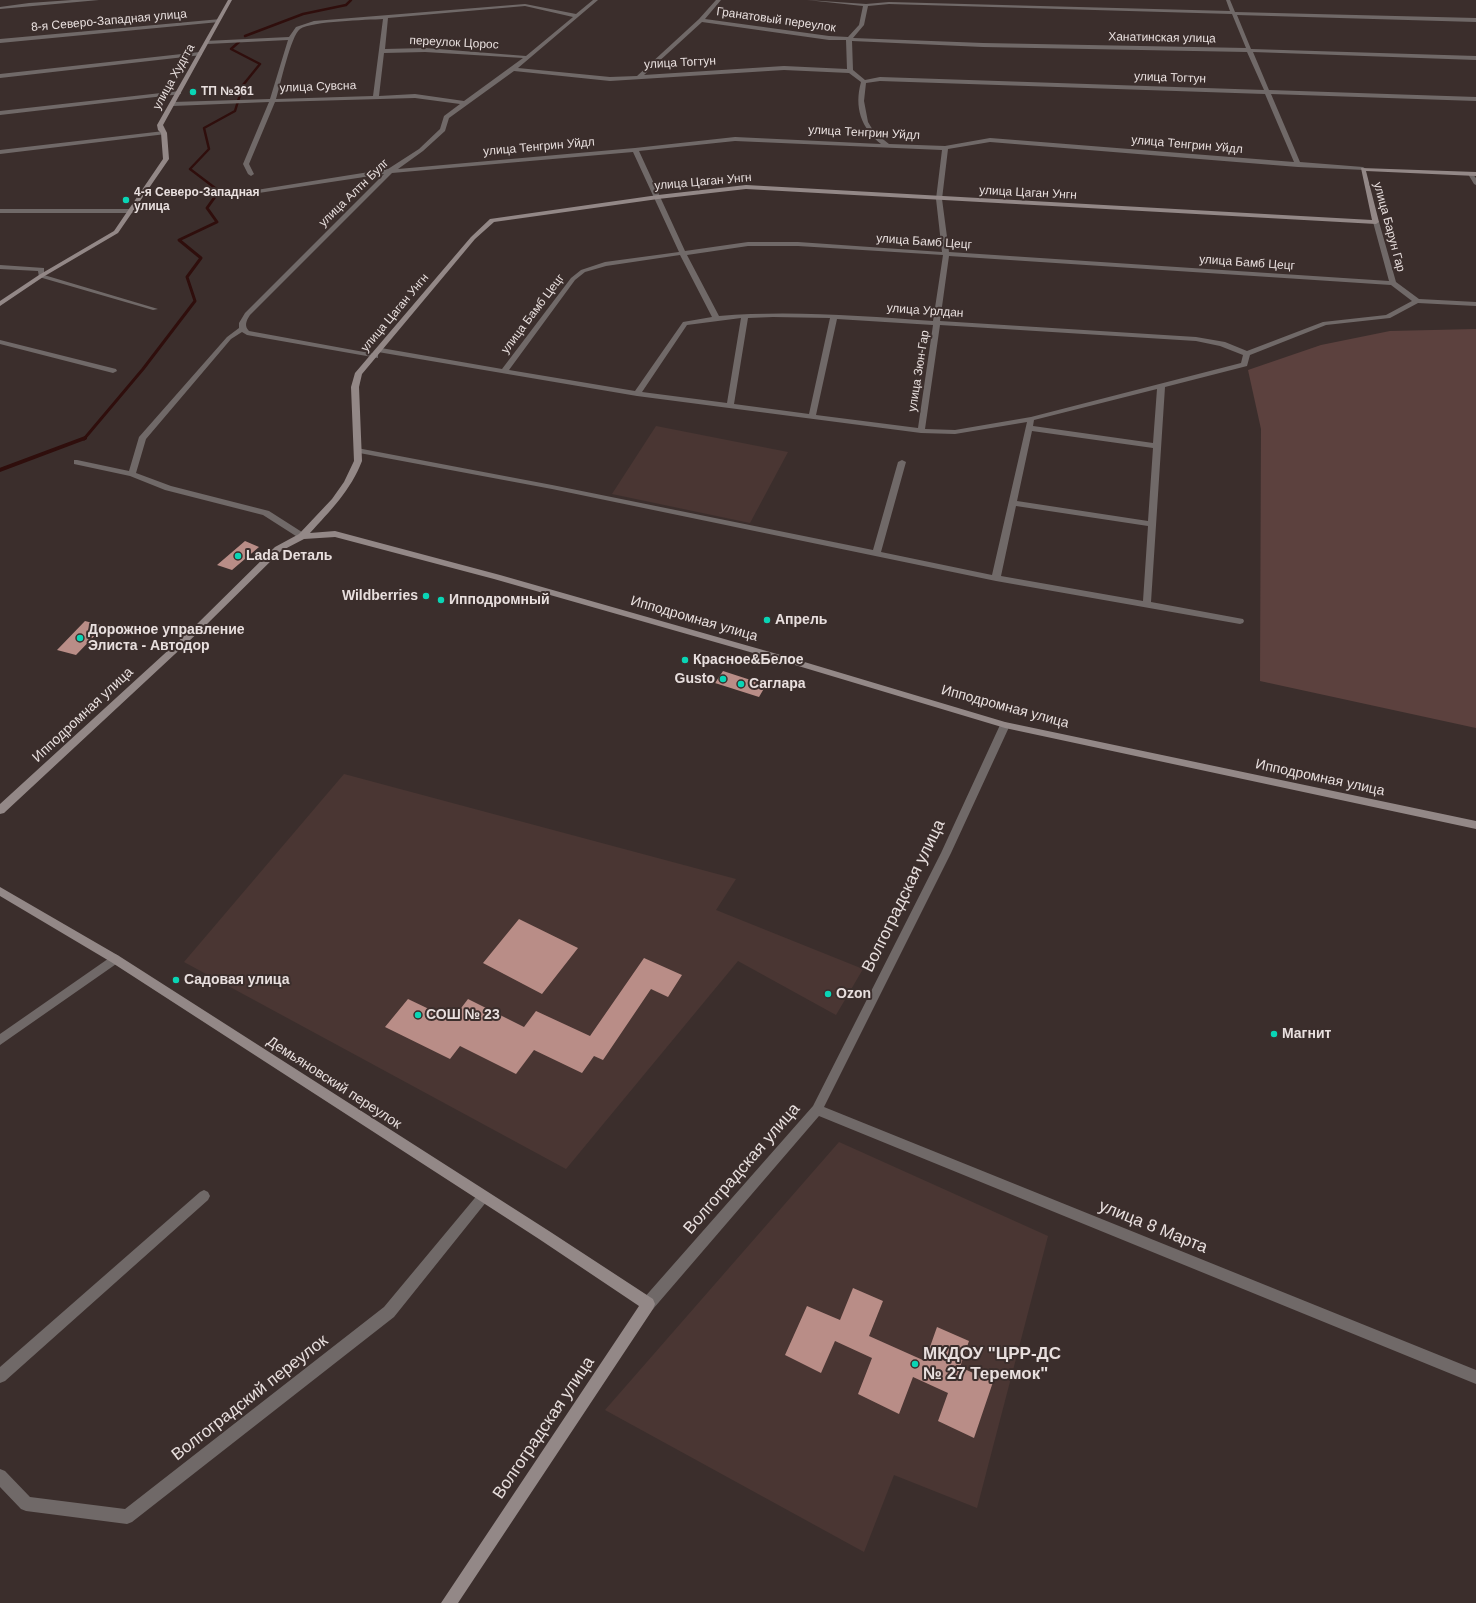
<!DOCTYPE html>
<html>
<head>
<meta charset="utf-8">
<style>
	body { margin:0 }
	canvas { display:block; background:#3b2e2c }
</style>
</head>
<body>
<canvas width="1476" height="1603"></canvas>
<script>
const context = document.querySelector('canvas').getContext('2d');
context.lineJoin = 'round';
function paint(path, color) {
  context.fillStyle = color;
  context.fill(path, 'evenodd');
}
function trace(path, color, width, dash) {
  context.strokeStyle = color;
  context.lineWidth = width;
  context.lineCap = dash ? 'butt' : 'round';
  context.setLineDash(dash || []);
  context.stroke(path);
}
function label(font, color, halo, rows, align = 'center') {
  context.font = font + ' Arial,sans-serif';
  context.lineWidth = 4;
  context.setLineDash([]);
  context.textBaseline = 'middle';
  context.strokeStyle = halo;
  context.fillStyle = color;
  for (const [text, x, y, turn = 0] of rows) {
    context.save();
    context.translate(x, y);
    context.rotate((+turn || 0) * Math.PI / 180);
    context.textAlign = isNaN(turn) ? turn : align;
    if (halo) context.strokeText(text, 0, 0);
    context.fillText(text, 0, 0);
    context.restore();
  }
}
paint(new Path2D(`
	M656,426L788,452L750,523L612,494Z
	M344,774L736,879L716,910L863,969L836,1015L738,961L566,1169L184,962Z
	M839,1142L1048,1236L977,1508L894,1475L864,1552L605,1410Z`), '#4a3633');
paint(new Path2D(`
	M1476,329V728L1260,681L1261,429L1248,370L1321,345L1390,331Z`), '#5c413e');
trace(new Path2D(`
	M245,36L303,14L346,5L351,0
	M216,195L219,191L190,169L209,149L204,128L235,111L243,85L260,64L231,49L239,42`), '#2f0e0c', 2.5);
trace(new Path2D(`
	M84,439L143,369L195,301L187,277L201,258L179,240L217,222L207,208L217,194`), '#2f0e0c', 3);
trace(new Path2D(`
	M0,470L85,438`), '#2f0e0c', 4);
paint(new Path2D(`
	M245,541L259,547L232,570L217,565Z
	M85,621L104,626L76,655L57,650Z
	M723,671L766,685L759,697L715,683Z
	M519,919L578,948L542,994L483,963Z
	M644,958L682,975L668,997L651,989L603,1060L594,1056L582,1073L534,1050L516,1074L460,1046L450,1059L385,1027L408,999L452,1020L468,999L524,1027L536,1011L590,1036Z
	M853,1288L883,1301L869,1336L925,1361L937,1327L969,1341L960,1367L993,1382L974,1438L938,1421L948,1393L913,1377L899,1414L858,1394L872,1358L835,1341L821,1373L785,1355L807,1306L840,1320Z`), '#b98d87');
paint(new Path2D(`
	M72,0H99L0,9V7L29,3Z
	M593,0H598L518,68L610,77L637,76L699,19L716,0H721L705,19L829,36L848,37L859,25L863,6L807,0L866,4L889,2L1230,11L1226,0H1230L1235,12L1476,18V22L1237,15L1251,49L1476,56V60L1253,52L1269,90L1476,97V101L1271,94L1300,162L1363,167L1366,169L1365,170L1298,167L990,142L948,149L942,199L949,252L1389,281L1373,222L1376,220L1379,222L1396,282L1419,299L1476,302V306L1418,303L1390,318L1326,325L1250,355L1247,366L1165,387L1151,602L1243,619L1244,621L1243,623L1240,624L996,581L552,489L354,452V448H357L552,485L873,550L898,462L902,460L906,462L881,552L992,575L1027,422L955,434L921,433L637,396L378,352L377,350L381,348L502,369L571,278L581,270L605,262L679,252L633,152L392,173L250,315C246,321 244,326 249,331L375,354H378V358L247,335L242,332L231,339L146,439L136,473L171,486L269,511L305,534V538H299L263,515L165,490L130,476L74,464V460H77L129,471L139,437L227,337L239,328V323L245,313L384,174L252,194L249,192L250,191L388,169L419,149L440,129L444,116L460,104L415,98L275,102L249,164L254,174L251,176L248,174L243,164L269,102L173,106L170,104L173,102L270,99L288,40L207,44L205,41L289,37L296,27L314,21L525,4L576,14ZM889,4L1232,14L1246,48L983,43L853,38L864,25L868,6ZM525,6L573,17L526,56L425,48L385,49L388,18ZM383,19L373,96L276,99C280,86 291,35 300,29C312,21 367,20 383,19ZM702,22L829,40H846L847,69L784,66L644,75ZM852,41L983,47L1247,52L1264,90L880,77L865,80L853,70ZM425,52L523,58L464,101L415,94L379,96L384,53ZM784,70L849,73L861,82C854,107 861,128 881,144L735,137L635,148L398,169L423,151L445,131L449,118L514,71L610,81ZM880,81L1265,94L1294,162L990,138L945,146L889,144L874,132L868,122L864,101L866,83ZM735,141L942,150L936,199L942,252L798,242H748L685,251L639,151ZM748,246H798L943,255L933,321C862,316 790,310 719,316L687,255ZM680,255L712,317L683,322L635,391L509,370L575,280L585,272L606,266ZM949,256L1391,285L1412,301L1386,315L1323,322L1247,351L1225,342L1196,337L940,321ZM773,317L830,318L809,414L734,404L748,318ZM741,318L727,403L642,392L687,325ZM837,319L933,325L918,428L816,415ZM940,325L1196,341L1220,346L1243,355L1241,363L1031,417L955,430L925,429ZM1157,389L1153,443L1033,426L1034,420ZM1032,431L1153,448L1148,521L1017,501ZM1016,506L1148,526L1143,601L1001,576Z
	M221,19L219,22L0,43V39Z
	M200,52L202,53V55L0,78V74Z
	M179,91L181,92V94L0,115V111Z
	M164,131L167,133L166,134L0,154V150Z
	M1471,172L1476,178V185L1474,184L1468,174Z
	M0,209H132L135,211L132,213H0Z
	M0,265L44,268V275L158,309L153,310L39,277L38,271L0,269Z
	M0,340L116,369L117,371L113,373L0,344Z
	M1005,722L1010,725L951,853L824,1107L1476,1370V1384L819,1116L653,1309L648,1311L643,1309L641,1304L643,1299L813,1106L941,853L1000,725Z
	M115,954L119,956L120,959L119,962L0,1045V1034Z
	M204,1190L208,1192L210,1196L208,1200L5,1381L0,1383V1367L200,1192Z
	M483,1191L487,1193L489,1197L487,1201L394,1317L132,1522L127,1524L26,1511L21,1509L0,1487V1469L5,1471L30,1497L125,1509L384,1307L479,1193Z`), '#706968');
paint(new Path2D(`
	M228,0H232L163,125L167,133L169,159L118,233L43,277L0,306V301L39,275L114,231L163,159L161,133L158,130L157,125Z
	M1361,168L1476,172V176L1366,171L1379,222L1376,224L746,189L658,199L494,222L475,239L362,374L359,387L362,461C351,490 330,511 310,533L335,531L500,575L791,658L1005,722L1476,821V829L1005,728L785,662L494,579L335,537L304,539L281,551L203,628L4,813L0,814V804L197,624L275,547L299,534L332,499L344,482L354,461L351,387L355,373L471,237L490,219L658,195L746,185L1372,220Z
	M0,887L119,956L549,1231L653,1299L655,1304L653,1309L458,1603H441L639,1306L539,1239L111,962L0,896Z`), '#938887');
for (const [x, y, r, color] of [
	[193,92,4,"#09d5b5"],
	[126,200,4,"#09d5b5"],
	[238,556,4,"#09d5b5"],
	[426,596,4,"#09d5b5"],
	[441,600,4,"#09d5b5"],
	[767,620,4,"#09d5b5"],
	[80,638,4,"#09d5b5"],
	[685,660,4,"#09d5b5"],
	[723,679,4,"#09d5b5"],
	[741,684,4,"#09d5b5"],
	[176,980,4,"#09d5b5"],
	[828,994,4,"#09d5b5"],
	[418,1015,4,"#09d5b5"],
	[1274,1034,4,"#09d5b5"],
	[915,1364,4,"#09d5b5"]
]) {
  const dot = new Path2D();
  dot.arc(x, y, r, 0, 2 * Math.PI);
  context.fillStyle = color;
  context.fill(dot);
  trace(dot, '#3b2e2c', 1.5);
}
label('12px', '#e8dfde', '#3b2e2c', [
	["Гранатовый переулок",776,20,8],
	["8-я Северо-Западная улица",109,21,-5],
	["Ханатинская улица",1162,38,1],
	["переулок Цорос",454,43,3],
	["улица Тогтун",680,63,-3],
	["улица Худгта",174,77,-61],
	["улица Тогтун",1170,78,2],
	["улица Сувсна",318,87,-2],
	["улица Тенгрин Уйдл",864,133,3],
	["улица Тенгрин Уйдл",1187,145,5],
	["улица Тенгрин Уйдл",539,147,-5],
	["улица Цаган Унгн",703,182,-5],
	["улица Алтн Булг",354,193,-44],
	["улица Цаган Унгн",1028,193,3],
	["улица Барун Гар",1389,227,75],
	["улица Бамб Цецг",924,242,4],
	["улица Бамб Цецг",1247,263,4],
	["улица Урлдан",925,311,4],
	["улица Цаган Унгн",395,313,-50],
	["улица Бамб Цецг",533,314,-53],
	["улица Зюн-Гар",919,371,-81]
]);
label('bold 12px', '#e8dfde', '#3b2e2c', [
	["ТП №361",201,92],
	["4-я Северо-Западная",134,193],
	["улица",134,207]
], 'left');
label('bold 14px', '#e8dfde', '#3b2e2c', [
	["Lada Dеталь",246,556],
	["Wildberries",418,596,"right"],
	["Ипподромный",449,600],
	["Апрель",775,620],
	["Дорожное управление",88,630],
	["Элиста - Автодор",88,646],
	["Красное&Белое",693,660],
	["Gusto",715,679,"right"],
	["Саглара",749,684],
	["Садовая улица",184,980],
	["Ozon",836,994],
	["СОШ № 23",426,1015],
	["Магнит",1282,1034]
], 'left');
label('14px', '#e8dfde', '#3b2e2c', [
	["Ипподромная улица",694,619,16],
	["Ипподромная улица",1005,707,15],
	["Ипподромная улица",83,715,-43],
	["Ипподромная улица",1320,778,12],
	["Демьяновский переулок",334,1083,33]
]);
label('17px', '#e8dfde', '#3b2e2c', [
	["Волгоградская улица",904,896,-64],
	["Волгоградская улица",742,1169,-49],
	["улица 8 Марта",1153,1227,22],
	["Волгоградский переулок",250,1398,-38],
	["Волгоградская улица",544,1428,-56]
]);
label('bold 17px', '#e8dfde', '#3b2e2c', [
	["МКДОУ \"ЦРР-ДС",923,1354],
	["№ 27 Теремок\"",923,1374]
], 'left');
</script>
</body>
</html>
